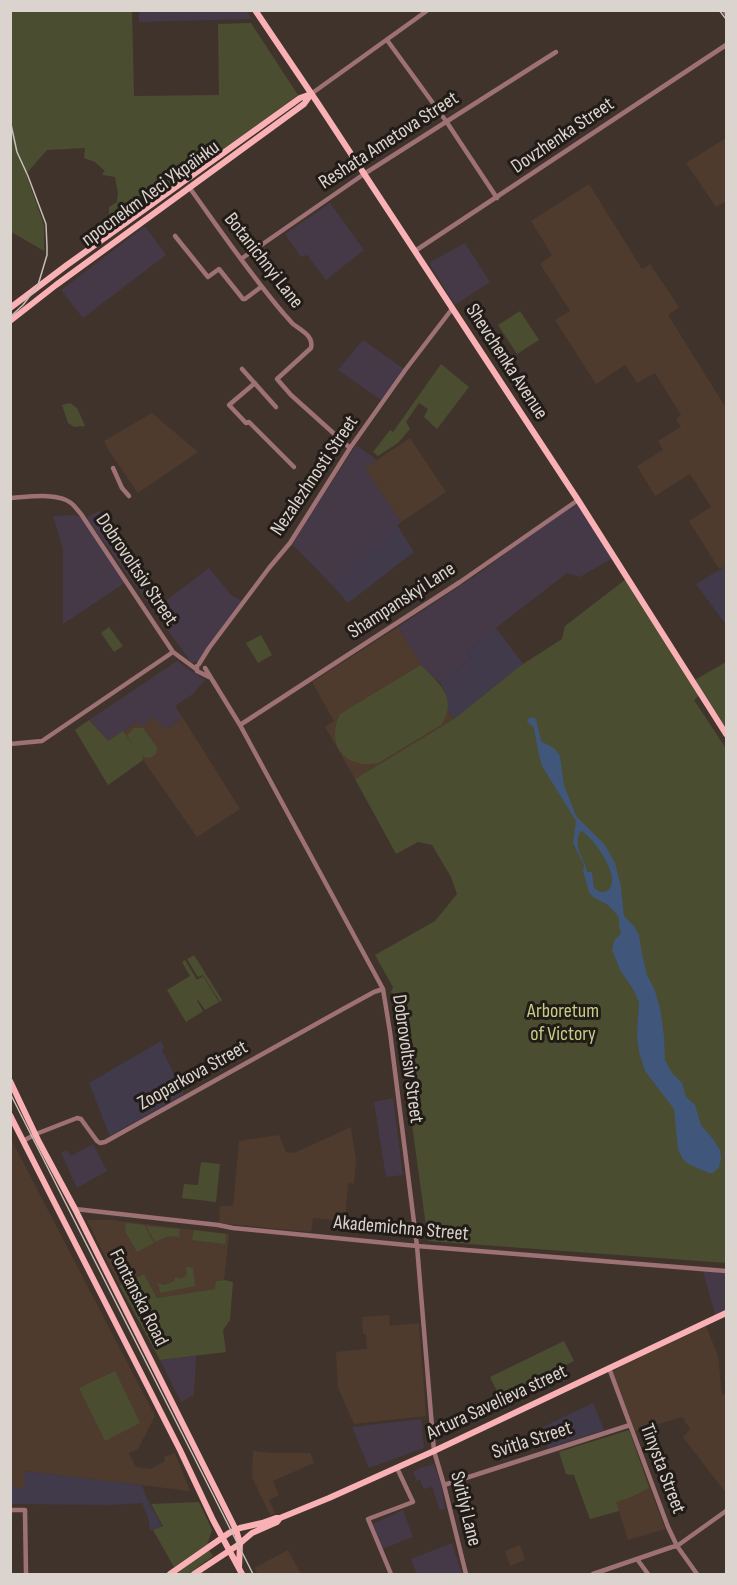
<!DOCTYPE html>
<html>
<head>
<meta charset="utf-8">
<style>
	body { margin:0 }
	#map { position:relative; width:737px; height:1585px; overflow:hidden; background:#40332b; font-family:"Sofia Sans Condensed",sans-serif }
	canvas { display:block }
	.frame { position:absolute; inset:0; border:12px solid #dbd3cd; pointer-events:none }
</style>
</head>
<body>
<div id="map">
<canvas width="737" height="1585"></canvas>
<div class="frame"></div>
</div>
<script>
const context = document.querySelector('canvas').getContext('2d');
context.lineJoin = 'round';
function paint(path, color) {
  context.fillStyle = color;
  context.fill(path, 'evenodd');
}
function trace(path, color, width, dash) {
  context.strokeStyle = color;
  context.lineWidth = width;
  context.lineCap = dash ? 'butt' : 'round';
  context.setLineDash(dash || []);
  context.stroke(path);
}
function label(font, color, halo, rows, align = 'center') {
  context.font = font + ' "Sofia Sans Condensed",sans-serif';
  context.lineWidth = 6;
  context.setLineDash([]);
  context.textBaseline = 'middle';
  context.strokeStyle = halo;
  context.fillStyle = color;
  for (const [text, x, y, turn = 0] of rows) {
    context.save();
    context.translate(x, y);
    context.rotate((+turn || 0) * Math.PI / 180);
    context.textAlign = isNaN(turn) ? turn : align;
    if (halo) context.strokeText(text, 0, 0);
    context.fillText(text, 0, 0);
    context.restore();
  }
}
paint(new Path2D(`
	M139,11H247L251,19L139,22Z
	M330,203L364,250L326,280L307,255L301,257L285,234Z
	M145,226L166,255L83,318L61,290Z
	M465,243L490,282L455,305L429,263Z
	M363,340L404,369L381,400L338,370Z
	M356,445L377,460L365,468L401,522L333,586L292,544Z
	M577,501L613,558L580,577L567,573L466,651L471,659L440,683L421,665L398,627L478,574Z
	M99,511L163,603L209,568L232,596L243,601L199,660L196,662H191L88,520L87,517Z
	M75,515L80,517L126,582L63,624V549L53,516Z
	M177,661L205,680L193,694L175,706L183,718L166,730L144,725H140L137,722L108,741L89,720Z
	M393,1098L403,1175L386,1177L374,1102Z
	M93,1144L107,1171L77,1188L61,1153L67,1150L71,1156Z
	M703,1271L726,1273V1310L715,1315Z
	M196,1356L194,1395L181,1402L160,1360Z
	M421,1419L424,1448L369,1468L352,1427Z
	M434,1464L441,1485L445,1509L440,1510L432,1487L424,1489L420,1480L417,1481L413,1472L420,1468Z
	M403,1510L413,1537L382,1549L373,1524Z
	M452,1543L462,1574H417L411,1559Z`), '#453948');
paint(new Path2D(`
	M397,525L414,552L348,603L333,586Z
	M726,566V625L696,584Z
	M496,628L523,664L454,719L448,711L447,698L443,688L440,683L471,659L466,651Z
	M161,1041L164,1048L162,1050L184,1094L110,1136L89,1083Z
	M593,1403L604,1430L548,1448L543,1427Z
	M25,1471L142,1485L147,1499L162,1526L150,1531L148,1517L142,1503L112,1505L11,1504V1484H13Z`), '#413a4b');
paint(new Path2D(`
	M726,138V204L725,202L716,207L686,163Z
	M589,184L642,269L650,264L679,307L668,315L726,408V566L719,569L689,521L711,507L690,474L655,496L637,466L663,450L658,441L681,427L676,419L681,415L655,373L637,383L625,365L596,384L555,320L570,311L540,264L552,255L531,221Z
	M152,413L198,452L138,493L109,451L104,441Z
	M410,438L446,492L401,522L365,468Z
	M398,627L421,665L443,688L447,698L448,711L454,719L355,779L325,727L334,721L312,682Z
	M154,716L166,730L183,718L240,809L197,837L143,760L108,785L75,730L89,720L109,741L137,722L140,725H144Z
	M351,1127L356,1161L354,1184L348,1183L345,1221L313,1218L311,1232L219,1223L220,1206H233L239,1141L279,1135L286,1152L294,1153Z
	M11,1139L155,1416L138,1449L129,1453L136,1467L151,1469L165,1461L164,1457L175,1453L190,1491L25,1471L24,1488H14L13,1484H11Z
	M87,1220H110L229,1234L224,1280L216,1281V1289L157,1298L144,1274L119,1285Z
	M389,1315L390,1326L419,1323L426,1416L354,1424L338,1388L336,1352L367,1349L366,1334H363L362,1317Z
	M706,1326L718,1356L722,1395L726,1394V1493L683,1437L690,1429L682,1417L635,1431L612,1371Z
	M629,1430L665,1529L628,1540L619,1511L590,1519L574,1475L566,1474L559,1452Z
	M253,1451L273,1453H310L314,1463L273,1481L279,1495L269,1500L275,1513L270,1515L252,1477Z
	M520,1545L525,1560L510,1566L505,1551Z
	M288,1550L301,1574H258L254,1568Z`), '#4e3b2e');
paint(new Path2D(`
	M11,10L132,11L134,96L219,95L218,24L251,23L298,95L113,230L109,220V207L117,202L118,194L115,177L103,175L102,174L105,171L95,162L84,158L85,148L47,150L26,174L44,225V251L13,233H11Z
	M520,311L539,340L517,354L498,325Z
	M441,364L469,387L437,429L424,417L428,409L419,403L406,422L410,429L398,443L378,456L373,452L390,430L393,432Z
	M70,403L77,408L85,426L74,427L68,423L62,405Z
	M626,579L700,695L694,700L725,747H726V1263L428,1241L394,994L391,992L393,987L375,955L435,921L457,894L451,877L432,845L418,842L396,854L355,779L454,719L520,666L562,639L565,626Z
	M109,627L123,646L114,652L101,633Z
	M261,635L272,655L258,663L246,643Z
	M726,662V728L693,681Z
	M421,665C439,683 459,699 441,725L378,763C345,770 325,744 340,714Z
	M89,720L108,741L123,731L135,748L127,735L134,728H143L156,746L157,749L156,754L150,758L142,757L143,760L108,785L75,730Z
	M194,955L222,1000L220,1002L203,975L198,977L187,959Z
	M185,960L197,980L203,976L219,1002L205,1010L198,1000L197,1001L203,1011L186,1022L167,990L190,976L182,962Z
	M201,1162L220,1164L216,1202L182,1198L184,1184L198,1185Z
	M126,1223L144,1225L154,1243L137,1252L125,1231Z
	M146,1226L180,1229L179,1237L169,1236L155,1242Z
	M194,1230L226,1234L225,1244L192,1240Z
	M186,1267H190L193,1268L195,1286L160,1293L159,1286L156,1283L165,1285L174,1281L175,1277C180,1279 183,1280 187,1274Z
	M144,1274L157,1298L215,1289L216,1281L224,1280L233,1282L230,1320L223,1330L226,1352L160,1360L119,1285Z
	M564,1341L574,1361L500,1397L490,1377Z
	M115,1371L140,1423L105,1441L79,1388Z
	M629,1430L649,1488L629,1498L616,1502L619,1511L590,1519L574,1475L566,1474L559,1452Z
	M199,1502L212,1530L207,1545L174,1567L153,1530L163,1526L151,1504Z
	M208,1549L213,1556L188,1574H174Z`), '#4a4d30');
paint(new Path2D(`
	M533,717L536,719L541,741L555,749L560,756L564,785L576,816L605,845L615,863L621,887L624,916L634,926L639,935L642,954L647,975L654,988L660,1008L664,1036L665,1060L672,1073L682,1083L686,1097L695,1105L701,1125L713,1139L720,1150L721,1159L719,1167L713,1173H709L697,1168L687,1163L683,1159L678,1149L674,1109L645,1071L639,1052L637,1036L639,1002L633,989L620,970L612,950L614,941L621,933L619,926V917L608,905L593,897L589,892L583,871L584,865L573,843L576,821L542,766L538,751L534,728L527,721L528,719ZM581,831C593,836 622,878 609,889C607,892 603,892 600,892L594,888L592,872H587C585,858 571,846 581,831Z`), '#40567a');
trace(new Path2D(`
	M724,10L726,13
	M387,40L446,121L497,198
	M311,94L428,10
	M189,187C220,230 249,273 284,314C287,317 290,321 293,324C301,330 314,336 311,348L277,379L291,395L350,448
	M175,236L208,277L219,269L243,299H245L261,287
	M415,251L726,45
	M241,259L364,174L556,52
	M242,369L276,407
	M255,383L229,405L246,423L249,422L294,467
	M113,468L122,488L129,496
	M10,498C27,497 58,492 71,503C75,506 78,511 81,514L173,652L196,669
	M199,664L209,648L269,568L290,543L350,448L406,369L452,309
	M197,666V671L209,677
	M205,668L240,725L383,989L390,1032L417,1246L434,1451L444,1485L466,1574
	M240,725L460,582L578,500
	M10,744L42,741L173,652
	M23,1141L36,1134L77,1118L81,1119L97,1141L100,1143L105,1142L343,1009L374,992L383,989
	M75,1209L218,1225L233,1228L417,1246L726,1271
	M609,1368L668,1527L677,1546L697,1574
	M444,1485L630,1425
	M10,1510H25L26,1574
	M637,1559L648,1574
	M391,1574L368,1519L413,1502L397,1468
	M593,1574L672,1547L677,1546L726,1511`), '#9e7274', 4.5);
trace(new Path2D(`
	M255,10L319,105L578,500L726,734
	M10,308L67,265L300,98L311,94
	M10,321L56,285L304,104L311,94
	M10,1081L39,1142L75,1209L236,1530L240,1543L239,1568
	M10,1115L180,1450L213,1520L242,1574
	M170,1574L229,1533L240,1528L262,1523L276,1518H280
	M194,1574L238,1545L252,1533L277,1522L280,1518L329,1498L434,1451L726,1313`), '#fab1b6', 6);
trace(new Path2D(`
	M719,10L726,19
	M10,120L17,152L28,176L46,224L47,247V255L38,285L23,305L10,317
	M10,1093L253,1574`), '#c6bdb7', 1.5);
label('20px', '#dbd3cd', '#221c18', [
	["Dovzhenka Street",563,136,-34],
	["Reshata Ametova Street",389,141,-33],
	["проспект Лесі Українки",151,194,-36],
	["Botanichnyi Lane",263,261,52],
	["Shevchenka Avenue",506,362,57],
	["Nezalezhnosti Street",315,476,-56],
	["Dobrovoltsiv Street",136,570,56],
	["Shampanskyi Lane",402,601,-33],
	["Dobrovoltsiv Street",407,1059,82],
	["Zooparkova Street",193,1076,-29],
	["Akademichna Street",401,1229,5],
	["Fontanska Road",138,1298,63],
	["Artura Savelieva street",497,1403,-25],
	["Svitla Street",532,1441,-18],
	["Tinysta Street",662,1469,69],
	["Svitlyi Lane",465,1509,76]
]);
label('20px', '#c6ce85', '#221c18', [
	["Arboretum",563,1012],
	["of Victory",563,1035]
]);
</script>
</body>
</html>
